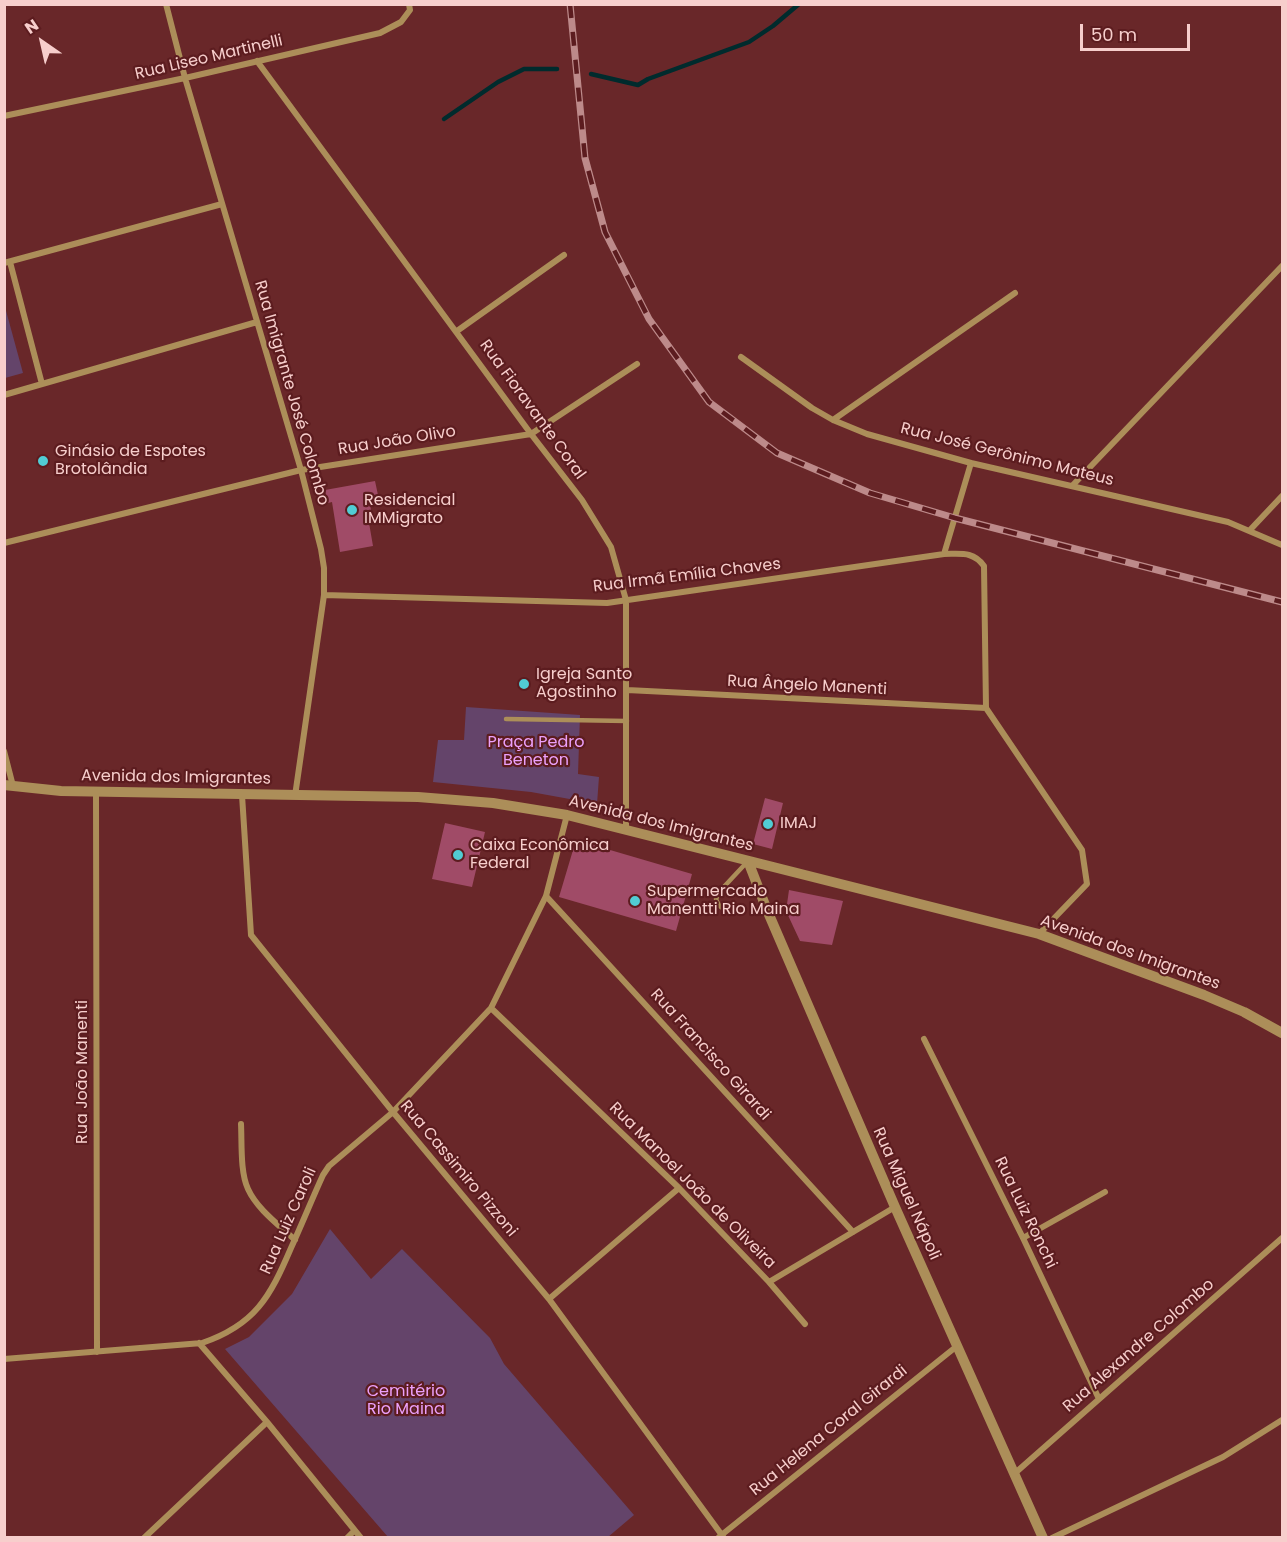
<!DOCTYPE html>
<html>
<head>
<meta charset="utf-8">
<style>
	body { margin:0 }
	#map { position:relative; width:1287px; height:1542px; overflow:hidden; background:#692729; font-family:Poppins,sans-serif }
	canvas { display:block }
	.frame { position:absolute; inset:0; border:6px solid #f7cecc; pointer-events:none }
	.north { position:absolute; left:12px; top:12px; width:60px; height:60px; -webkit-text-stroke:4px #5c1c1f; paint-order:stroke; rotate:326deg; font-size:16px; font-weight:700; line-height:24px; text-align:center; color:#f7cecc }
	.north::after { content:''; display:block; margin:auto; width:21px; height:27px; background:#f7cecc; clip-path:polygon(50% 0,100% 100%,50% 72%,0 100%) }
	.scale { position:absolute; left:1080px; top:24px; width:110px; height:27px; box-sizing:border-box; border:3px solid #f7cecc; border-top:0; padding-left:8px; font-size:18px; line-height:21px; white-space:nowrap; color:#f7cecc; -webkit-text-stroke:4px #5c1c1f; paint-order:stroke }
</style>
</head>
<body>
<div id="map">
<canvas width="1287" height="1542"></canvas>
<div class="frame"></div>
<div class="north">N</div>
<div class="scale">50 m</div>
</div>
<script>
const context = document.querySelector('canvas').getContext('2d');
context.lineJoin = 'round';
function paint(path, color) {
  context.fillStyle = color;
  context.fill(path, 'evenodd');
}
function trace(path, color, width, dash) {
  context.strokeStyle = color;
  context.lineWidth = width;
  context.lineCap = dash ? 'butt' : 'round';
  context.setLineDash(dash || []);
  context.stroke(path);
}
function label(font, color, halo, rows, align = 'center') {
  context.font = font + ' Poppins,sans-serif';
  context.lineWidth = 4.5;
  context.setLineDash([]);
  context.textBaseline = 'middle';
  context.strokeStyle = halo;
  context.fillStyle = color;
  for (const [text, x, y, turn = 0] of rows) {
    context.save();
    context.translate(x, y);
    context.rotate((+turn || 0) * Math.PI / 180);
    context.textAlign = isNaN(turn) ? turn : align;
    if (halo) context.strokeText(text, 0, 0);
    context.fillText(text, 0, 0);
    context.restore();
  }
}
paint(new Path2D(`
	M5,307L23,373L5,378H4Z
	M466,707L580,715L578,774L599,777L597,804L531,792L433,782L438,740H464Z
	M330,1229L371,1279L402,1249L490,1338L504,1364L634,1515L608,1537H388L225,1349L249,1337L292,1294Z`), '#64446a');
trace(new Path2D(`
	M591,74L638,85L648,79L749,42L773,26L799,4
	M444,119L498,82L524,69H557`), '#002b2d', 4.5);
paint(new Path2D(`
	M375,481L378,495L369,497L372,517H368L373,546L340,552L332,502L328,503L325,490Z
	M765,798L783,803L772,849L753,844Z
	M445,823L485,832L472,887L432,879Z
	M576,840L692,874L676,931L559,897Z
	M789,890L843,901L832,945L800,941L786,911Z`), '#a04b67');
trace(new Path2D(`
	M506,719L627,721
	M738,910C727,910 720,911 716,899L720,891L748,861`), '#ac8e59', 4.5);
trace(new Path2D(`
	M166,4L185,78L301,470L321,549L324,568V595L295,796
	M257,61L531,434L582,500L611,547L626,600V830
	M4,116L185,78L380,33L401,22L410,10L409,4
	M10,262L42,384
	M4,263L222,204
	M457,331L564,255
	M741,357L812,408L833,420L867,434L971,463L1228,522L1282,545
	M4,395L257,322
	M833,420L1015,293
	M971,463L944,554C961,554 973,551 984,566L986,708L1082,850L1087,884L1039,934
	M1072,486L1282,266
	M1250,530L1282,496
	M4,543L301,470L531,434L637,364
	M324,595L607,603L944,554
	M627,690L986,708
	M4,751L13,786
	M96,791L97,1352
	M242,795L251,935L393,1112L549,1299L724,1538
	M546,896L853,1232
	M491,1008L679,1188L769,1282L895,1207
	M924,1039L1023,1238L1099,1399
	M241,1124C242,1143 240,1172 248,1189C257,1209 279,1225 295,1240
	M1023,1238L1105,1192
	M769,1282L805,1324
	M549,1299L679,1188
	M199,1343L267,1422L361,1538
	M4,1359L202,1343C255,1325 270,1297 291,1248C302,1224 312,1199 323,1175L329,1166L393,1112L491,1008L546,896L567,815
	M1014,1474L1282,1238
	M719,1537L957,1346
	M144,1538L267,1422
	M347,1538L354,1531
	M1052,1538L1223,1457L1282,1420`), '#ac8e59', 6);
trace(new Path2D(`
	M4,785L61,791L418,797L493,803L567,815L1039,934L1204,995L1244,1012L1282,1033
	M748,861L767,910L895,1207L1043,1538`), '#ac8e59', 10);
const rail = new Path2D(`
	M570,4L585,158L605,232L649,319L709,402L777,453L870,493L955,518L1282,602`);
trace(rail, '#bd8a8a', 7);
trace(rail, '#5c1c1f', 4.5, [14]);
for (const [x, y, r, color] of [
	[43,461,6,"#51ccd4"],
	[352,510,6,"#51ccd4"],
	[524,684,6,"#51ccd4"],
	[768,824,6,"#51ccd4"],
	[458,855,6,"#51ccd4"],
	[635,901,6,"#51ccd4"]
]) {
  const dot = new Path2D();
  dot.arc(x, y, r, 0, 2 * Math.PI);
  context.fillStyle = color;
  context.fill(dot);
  trace(dot, '#5c1c1f', 2);
}
label('16px', '#f7cecc', '#5c1c1f', [
	["Rua Liseo Martinelli",209,58,-13],
	["Rua Imigrante José Colombo",291,393,74],
	["Rua Fioravante Coral",532,410,54],
	["Rua João Olivo",397,441,-9],
	["Rua José Gerônimo Mateus",1007,455,14],
	["Rua Irmã Emília Chaves",687,576,-7],
	["Rua Ângelo Manenti",807,686,3],
	["Avenida dos Imigrantes",176,778,1],
	["Avenida dos Imigrantes",661,824,14],
	["Avenida dos Imigrantes",1130,953,20],
	["Rua Francisco Girardi",710,1055,48],
	["Rua João Manenti",83,1072,-90],
	["Rua Cassimiro Pizzoni",458,1169,50],
	["Rua Manoel João de Oliveira",692,1186,45],
	["Rua Miguel Nápoli",906,1194,66],
	["Rua Luiz Ronchi",1025,1213,64],
	["Rua Luiz Caroli",289,1221,-66],
	["Rua Alexandre Colombo",1139,1346,-41],
	["Rua Helena Coral Girardi",829,1431,-39]
]);
label('16px', '#f7cecc', '#5c1c1f', [
	["Ginásio de Espotes",55,452],
	["Brotolândia",55,470],
	["Residencial",364,501],
	["IMMigrato",364,519],
	["Igreja Santo",536,675],
	["Agostinho",536,693],
	["IMAJ",780,824],
	["Caixa Econômica",470,846],
	["Federal",470,864],
	["Supermercado",647,892],
	["Manentti Rio Maina",647,910]
], 'left');
label('16px', '#eba0fa', '#5c1c1f', [
	["Praça Pedro",536,743],
	["Beneton",536,761],
	["Cemitério",406,1392],
	["Rio Maina",406,1410]
]);
</script>
</body>
</html>
